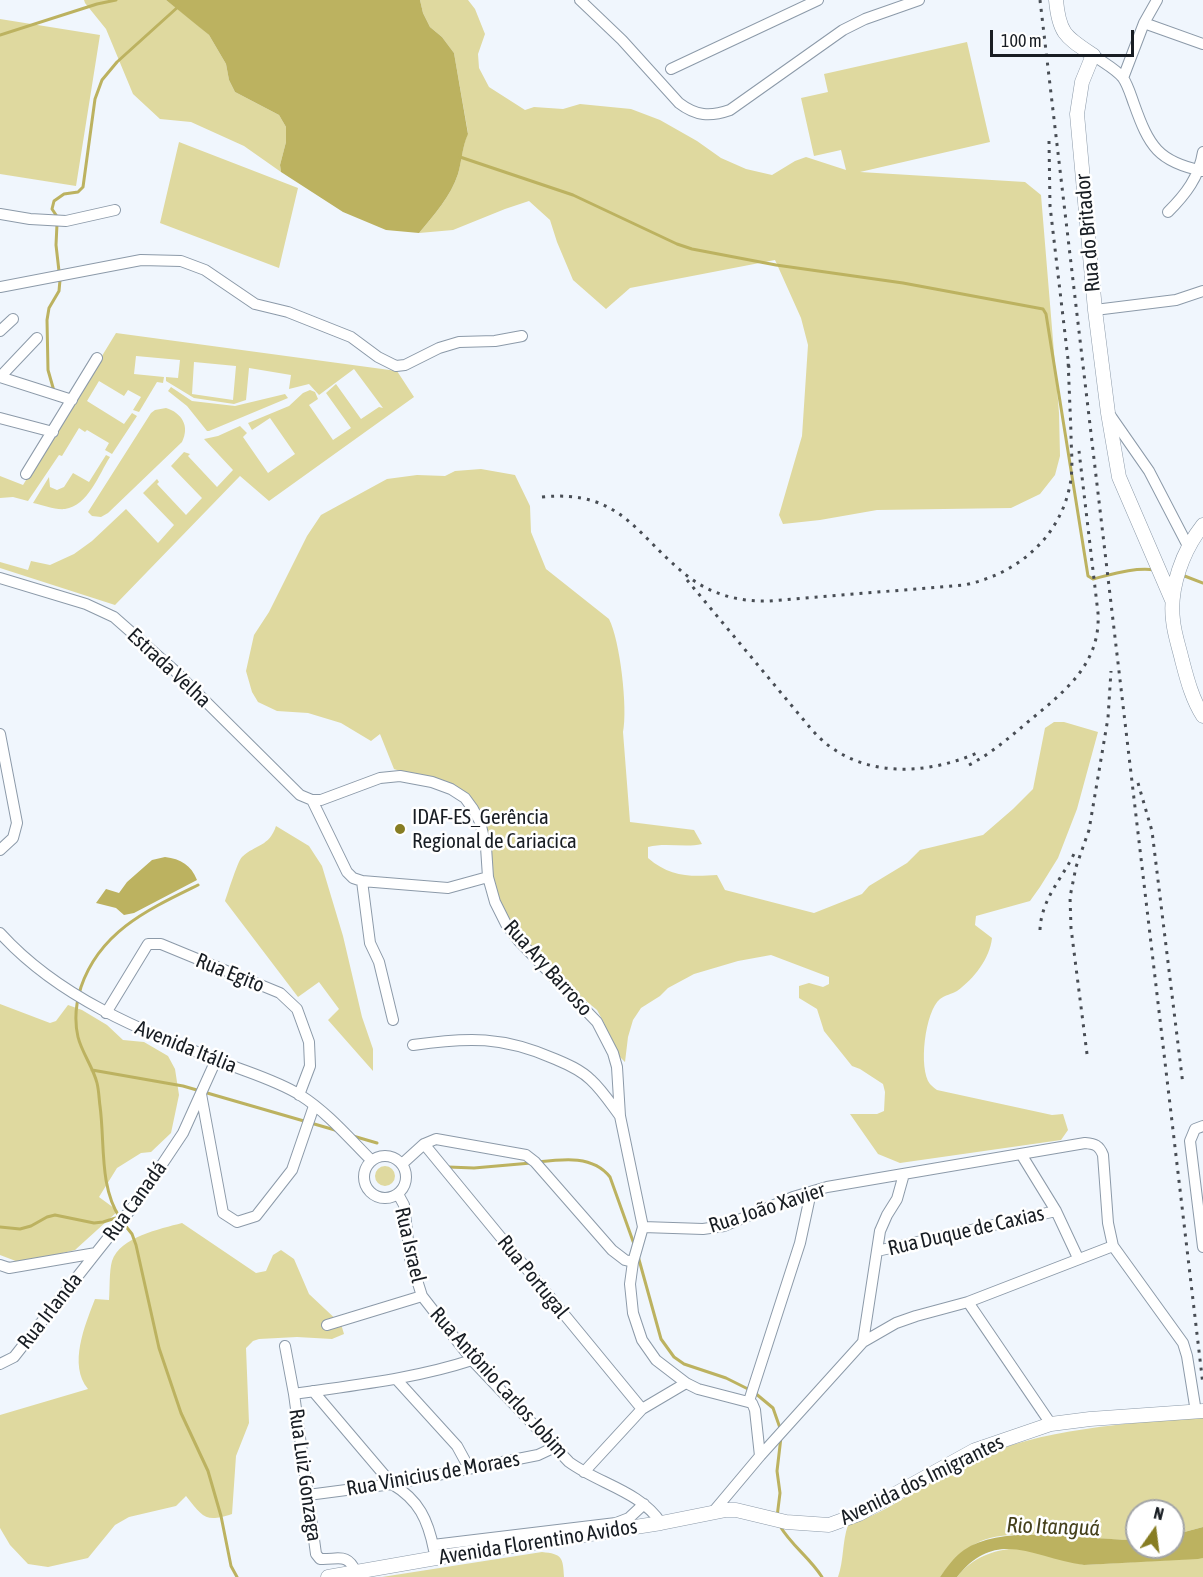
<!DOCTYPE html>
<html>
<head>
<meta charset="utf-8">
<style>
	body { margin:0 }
	#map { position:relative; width:1203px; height:1577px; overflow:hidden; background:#f0f6fd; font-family:"Asap Condensed",sans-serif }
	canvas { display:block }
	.north { position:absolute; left:1125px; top:1499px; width:60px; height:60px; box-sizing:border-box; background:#fff; border:2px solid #a3a5a7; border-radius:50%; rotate:14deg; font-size:16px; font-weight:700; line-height:24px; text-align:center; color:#181d23 }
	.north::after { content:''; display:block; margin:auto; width:21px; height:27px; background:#877d23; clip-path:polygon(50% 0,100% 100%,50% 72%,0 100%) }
	.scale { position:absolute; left:990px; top:30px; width:144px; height:27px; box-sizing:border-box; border:3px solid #181d23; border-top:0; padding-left:8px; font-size:18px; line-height:21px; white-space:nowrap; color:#181d23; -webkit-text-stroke:4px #fff; paint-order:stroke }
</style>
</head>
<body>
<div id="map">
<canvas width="1203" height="1577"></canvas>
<div class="north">N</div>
<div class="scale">100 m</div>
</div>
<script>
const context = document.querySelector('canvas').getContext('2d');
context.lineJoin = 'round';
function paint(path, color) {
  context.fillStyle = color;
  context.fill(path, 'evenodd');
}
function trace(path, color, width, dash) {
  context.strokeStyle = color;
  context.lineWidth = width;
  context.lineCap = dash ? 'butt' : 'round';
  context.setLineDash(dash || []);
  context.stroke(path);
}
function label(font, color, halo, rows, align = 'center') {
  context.font = font + ' "Asap Condensed",sans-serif';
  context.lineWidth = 5;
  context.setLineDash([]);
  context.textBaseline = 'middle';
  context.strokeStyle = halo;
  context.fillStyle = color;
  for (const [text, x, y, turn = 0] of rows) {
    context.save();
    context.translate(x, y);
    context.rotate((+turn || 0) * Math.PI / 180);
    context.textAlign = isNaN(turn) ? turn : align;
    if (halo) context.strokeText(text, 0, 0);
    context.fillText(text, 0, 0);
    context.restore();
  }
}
paint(new Path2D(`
	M84,0H166L193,21L209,35L226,64L229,80L235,92L279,115L286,127V142L280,165L281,172L244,146L191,122L160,119L133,94L106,29L85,3Z
	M420,0H468L475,9L485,34L478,54L479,68L489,87L525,110L534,107L563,109L580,104L631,109L660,120L697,141L721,158L746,169L772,175L795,161L806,157L846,170L841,150L814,156L801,98L828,92L824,74L967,42L990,142L860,172L1025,182L1041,195L1059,413L1060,456L1055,475L1040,494L1011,508L877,510L820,520L783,524L779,515L802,436L808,345L801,318L775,260L630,288L606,309L573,280L557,242L550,220L529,201L505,209L453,230L419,233C434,215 451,196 458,174C462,160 462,147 468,133L454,53L442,37L430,27L423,13Z
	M0,19L100,35L76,186L0,174Z
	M179,142L298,188L279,268L160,223Z
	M116,333L397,371L414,397L269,501L240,476L115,605L0,568V562L28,570L31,561L50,565L74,554L92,541L126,509L158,543L174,525L143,493L157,479L159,482L157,484L186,515L202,498L171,466L184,452L190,454L188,456L217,487L233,470L204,439L218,436L240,426L247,433L243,437L268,473L295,454L270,418L252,430L248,423L289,406L303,393L310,390L315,392L318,399L309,405L333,440L351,428L326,393L336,384L361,419L379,407L383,408L354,369L319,395L309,384L289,389L291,375L249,368L246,400L234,404L194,398L166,381V377L178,378L180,360L136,356L134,374L164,377L163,383L157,382L139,412L133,410L141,397L128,390L124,396L99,381L87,401L124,424L132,413L137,416L112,454L105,450L109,443L87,430L85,432L79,428L62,456L59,455L28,501L13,497L0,498V476L23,485ZM194,362L236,366L233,400L192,394Z
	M171,387L192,401L235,406L285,394L288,398L209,431H207L187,406L168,391Z
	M166,408C182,413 190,426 182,442L108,513L101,517L92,516L88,512L151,413L155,410Z
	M106,455L110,457C99,474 88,506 65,509C55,510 43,505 33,503L49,477L50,487L57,490L64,487L73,473L89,482Z
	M481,469L515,475L530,506L531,532L546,569L609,619C620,640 628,709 623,732L630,822L694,830L702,844C684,848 666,842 648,847V858C670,877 690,877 717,875L725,890L814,913L862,894L869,886L907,863L920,850L983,835L1013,809L1033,789L1045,728L1054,722H1064L1098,732L1077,809L1058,858L1040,887L1030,901L976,916L975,925L992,938C990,958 974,979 957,991C952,994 945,995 940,999C925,1011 918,1069 930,1084C932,1086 934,1088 937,1090L1052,1115L1063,1114L1068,1130L1061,1140L900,1163L878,1154L850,1114H877L884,1111L885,1092L883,1084L860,1069L852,1066L824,1031L817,1009L799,998V986L809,983L823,987L829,984V977L771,955L738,961L694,974L668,988L660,996L641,1008L633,1020L628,1037L625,1062L612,1049L604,1023L597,1010C563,981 513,941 497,899C488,876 489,818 474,801C458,782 417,777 394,769L380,734L371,741L341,723L308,713L277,711L258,702L252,692L246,671L254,635L269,612L307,536L321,515L387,479L417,475L445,476L455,471Z
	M276,826L309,846L322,866L343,936L362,1017L373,1049V1071L328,1020L339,1009L319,982L298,997L225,901C228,893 238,860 242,857C256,844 269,847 276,826Z
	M0,1004L50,1023L56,1021L68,1005L82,1010L107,1025L123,1040L144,1042L168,1056L175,1069L179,1095L171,1133L151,1152L141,1153L117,1168L99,1197L118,1211L75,1250L21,1263L0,1255Z
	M375 1176a10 10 0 1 1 20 0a10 10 0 1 1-20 0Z
	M182,1223L256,1273L266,1271L273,1255L281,1250L294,1259L309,1294L341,1324L344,1334L332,1339L297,1337L259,1339L253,1341L246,1348L249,1423L236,1456L232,1514C205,1523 203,1517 186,1496L176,1506L129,1517L115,1525L88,1558L48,1567L28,1564L10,1545L0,1528V1415L88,1389C68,1365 85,1325 95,1299L109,1300C110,1288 109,1272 112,1261C120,1237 160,1229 182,1223Z
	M1203,1416V1527L1173,1535V1511H1137V1540C1095,1541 1018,1526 981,1541C963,1549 951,1562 940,1577H838C844,1560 842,1542 848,1525C893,1511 927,1480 970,1461C1043,1427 1124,1425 1203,1416Z
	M1018,1548L1084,1565L1203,1558V1577H957C973,1557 993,1550 1018,1548Z
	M542,1552C562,1554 563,1557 564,1577H382Z`), '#dfd99f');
paint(new Path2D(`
	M166,0H420L423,13L430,27L442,37L454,53L468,134C462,147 462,161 458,174C451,196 434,215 419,233L386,230L343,212L281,172L280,165L286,142V127L279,115L235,92L229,80L226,64L209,35Z
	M165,857C181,859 191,865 197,880L134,913L124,915L116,908L96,903L106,889L119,893L127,882L152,860Z
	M1203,1527V1558L1198,1559L1084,1565C1036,1559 997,1526 957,1577H940C947,1567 954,1557 964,1550C1005,1522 1089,1541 1137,1540V1547H1173V1535Z`), '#bcb260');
trace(new Path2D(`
	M0,35L97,4L116,0
	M460,157L573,195L677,244L692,249L776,265L903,283L1043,309L1046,314L1088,576L1093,579C1113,574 1135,567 1155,570
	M58,218L52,209L54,201L64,194L78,192L83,187L95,99L102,80L117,62L179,6
	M54,391L48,370L47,320L49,308L59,291L60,280L56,245L57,224
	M1182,575L1203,583
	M92,1070L183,1086L335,1130
	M353,1136L377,1143
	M538,1162C563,1159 593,1155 610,1177L634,1244
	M448,1167L474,1168L531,1163
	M120,1218C99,1187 105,1142 100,1106C99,1099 99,1091 97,1083C93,1067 82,1053 78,1037C74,1020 76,1003 81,987C100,931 149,909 198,885
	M124,1224L132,1234L136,1245L159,1348L181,1413L208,1471L221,1516L231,1566L237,1577
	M0,1227L20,1229L31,1226L47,1217L55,1215L94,1223L103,1222L119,1217
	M638,1256L661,1339L674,1357L684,1364L726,1378L750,1390
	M755,1393L773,1408L780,1428
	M777,1517L780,1493L777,1471L781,1437
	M780,1526C791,1545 810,1558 822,1577`), '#bcb260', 3);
const minor = new Path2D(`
	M580,0L622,40L679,103C696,116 710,117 730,110L843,30L865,19L919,0
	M1144,23L1203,44
	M1093,55C1102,62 1116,69 1123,78C1128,85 1131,96 1134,104C1149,146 1158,162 1203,171
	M671,69L818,0
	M1123,78L1144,23L1157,0
	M1168,212C1186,194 1199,177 1203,152
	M0,214L30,219L66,221L115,210
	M0,287L141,260L181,261L205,270L255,304L288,312L351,337L378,357L396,366L405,365L439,348L459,342L495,341L522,336
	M1095,310L1176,300L1203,291
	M0,331L13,319
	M0,377L72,400
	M0,377L37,338
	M1110,415L1149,471L1189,548
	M0,418L53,432
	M26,474L97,358
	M0,578L86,604L114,617L174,670L300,795L312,800H321L380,778L400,776L432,782L451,789L465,798L473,809L480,822L486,847L488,877L495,902L506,924L518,940L597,1022L613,1053L617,1067L620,1116L643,1227L633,1262L630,1284L633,1313L642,1340L656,1360L686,1383L698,1389L752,1403L755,1410L760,1456
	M0,734L17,823L13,838L0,850
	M312,800L347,872L353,878L362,881L370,943L379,962L393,1020
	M362,881L448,888L488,877
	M0,933C59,998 140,1030 220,1061C246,1072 276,1080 300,1095C327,1112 349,1138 371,1160
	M106,1013L148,944H161L280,993L297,1009L309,1042L310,1066L299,1095
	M413,1045C468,1037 503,1036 555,1059C567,1064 581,1070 591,1080C602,1090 611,1104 620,1116
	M201,1094L223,1213L237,1222L256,1216L292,1170L314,1106
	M1203,1126L1195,1129L1190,1141L1203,1247
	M424,1144L642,1409
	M1021,1154L1056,1211L1078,1258
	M364 1177a21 21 0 1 1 42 0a21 21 0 1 1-42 0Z
	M402,1164L424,1144L436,1139L526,1155L535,1162L612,1250L625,1260L633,1262
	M398,1194L404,1205L410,1258L422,1296L472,1360L569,1462C599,1484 640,1491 661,1523
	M643,1227L703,1229L724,1226L793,1197L827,1187L1085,1143C1095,1144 1099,1145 1103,1155L1108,1223L1113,1246L1183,1343L1187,1356L1196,1412
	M877,1251L1056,1211
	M0,1265L9,1268L96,1253L139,1199L183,1133L216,1060
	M968,1302L1051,1424
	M327,1325L422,1296
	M863,1342L880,1231L887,1215L897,1199L904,1174
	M285,1346L294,1394L316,1554L320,1559C338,1560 347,1552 356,1572
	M0,1364L14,1357L96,1253
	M397,1380L457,1446L469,1468
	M313,1391L392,1484C419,1500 428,1520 434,1550
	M294,1394C354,1385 414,1379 472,1360
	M749,1401L800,1243L811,1192
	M584,1472L642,1409L686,1383
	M308,1495L392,1484L538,1455L555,1447
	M713,1512L760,1456L863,1342L896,1323L916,1316L968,1302L1113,1246
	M433,1545L616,1523L629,1518L644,1504`);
const tertiary = new Path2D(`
	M1056,0C1059,34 1066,37 1093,55L1082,82L1077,114L1095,310L1108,413L1119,477L1172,600
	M1203,525C1183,550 1169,588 1173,620C1174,633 1179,647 1182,660C1187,679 1192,699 1203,716
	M328,1577L436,1558L661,1523L726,1510H736L786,1522L829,1525L859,1514L975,1450L1051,1424L1090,1419L1203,1411`);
trace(minor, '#8c9aa9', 12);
trace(tertiary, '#8c9aa9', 15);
trace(minor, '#fff', 10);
trace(tertiary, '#fff', 14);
trace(new Path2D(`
	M1040,0L1203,1385
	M1049,141L1050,206L1069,368
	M542,497C623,489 636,537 690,578C713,595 741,602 769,601L964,585C1019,574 1063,535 1071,479C1073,463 1071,448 1071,433C1070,408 1069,384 1068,359
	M687,580L812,730C854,778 922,777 977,753
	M969,765C992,753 1010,737 1029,721C1064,692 1101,664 1098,613L1079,451
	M1138,783L1152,831L1183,1085
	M1040,930C1041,900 1061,880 1074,854
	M1087,1054L1071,928L1070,897L1076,867L1089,830L1108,718L1111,671`), '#484d54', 3, [3, 6]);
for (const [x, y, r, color] of [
	[400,829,6,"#877d23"]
]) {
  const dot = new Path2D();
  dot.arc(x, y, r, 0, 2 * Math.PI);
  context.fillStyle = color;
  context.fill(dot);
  trace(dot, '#fff', 2);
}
label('21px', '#181d23', '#fff', [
	["Rua do Britador",1088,233,-95],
	["Estrada Velha",169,668,43],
	["Rua Ary Barroso",548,968,48],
	["Rua Egito",230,973,22],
	["Avenida Itália",186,1047,22],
	["Rua Canadá",135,1201,-54],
	["Rua João Xavier",767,1208,-18],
	["Rua Duque de Caxias",966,1231,-13],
	["Rua Israel",410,1245,77],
	["Rua Portugal",533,1277,51],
	["Rua Irlanda",50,1311,-52],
	["Rua Antônio Carlos Jobim",499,1383,48],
	["Rua Vinicius de Moraes",433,1474,-10],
	["Rua Luiz Gonzaga",305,1475,82],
	["Avenida dos Imigrantes",922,1480,-26],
	["Avenida Florentino Avidos",538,1542,-9]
]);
label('21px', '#181d23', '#fff', [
	["IDAF-ES_Gerência",412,817],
	["Regional de Cariacica",412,841]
], 'left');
label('italic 22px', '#45401c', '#fff', [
	["Rio Itanguá",1053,1527,2]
]);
</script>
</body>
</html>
